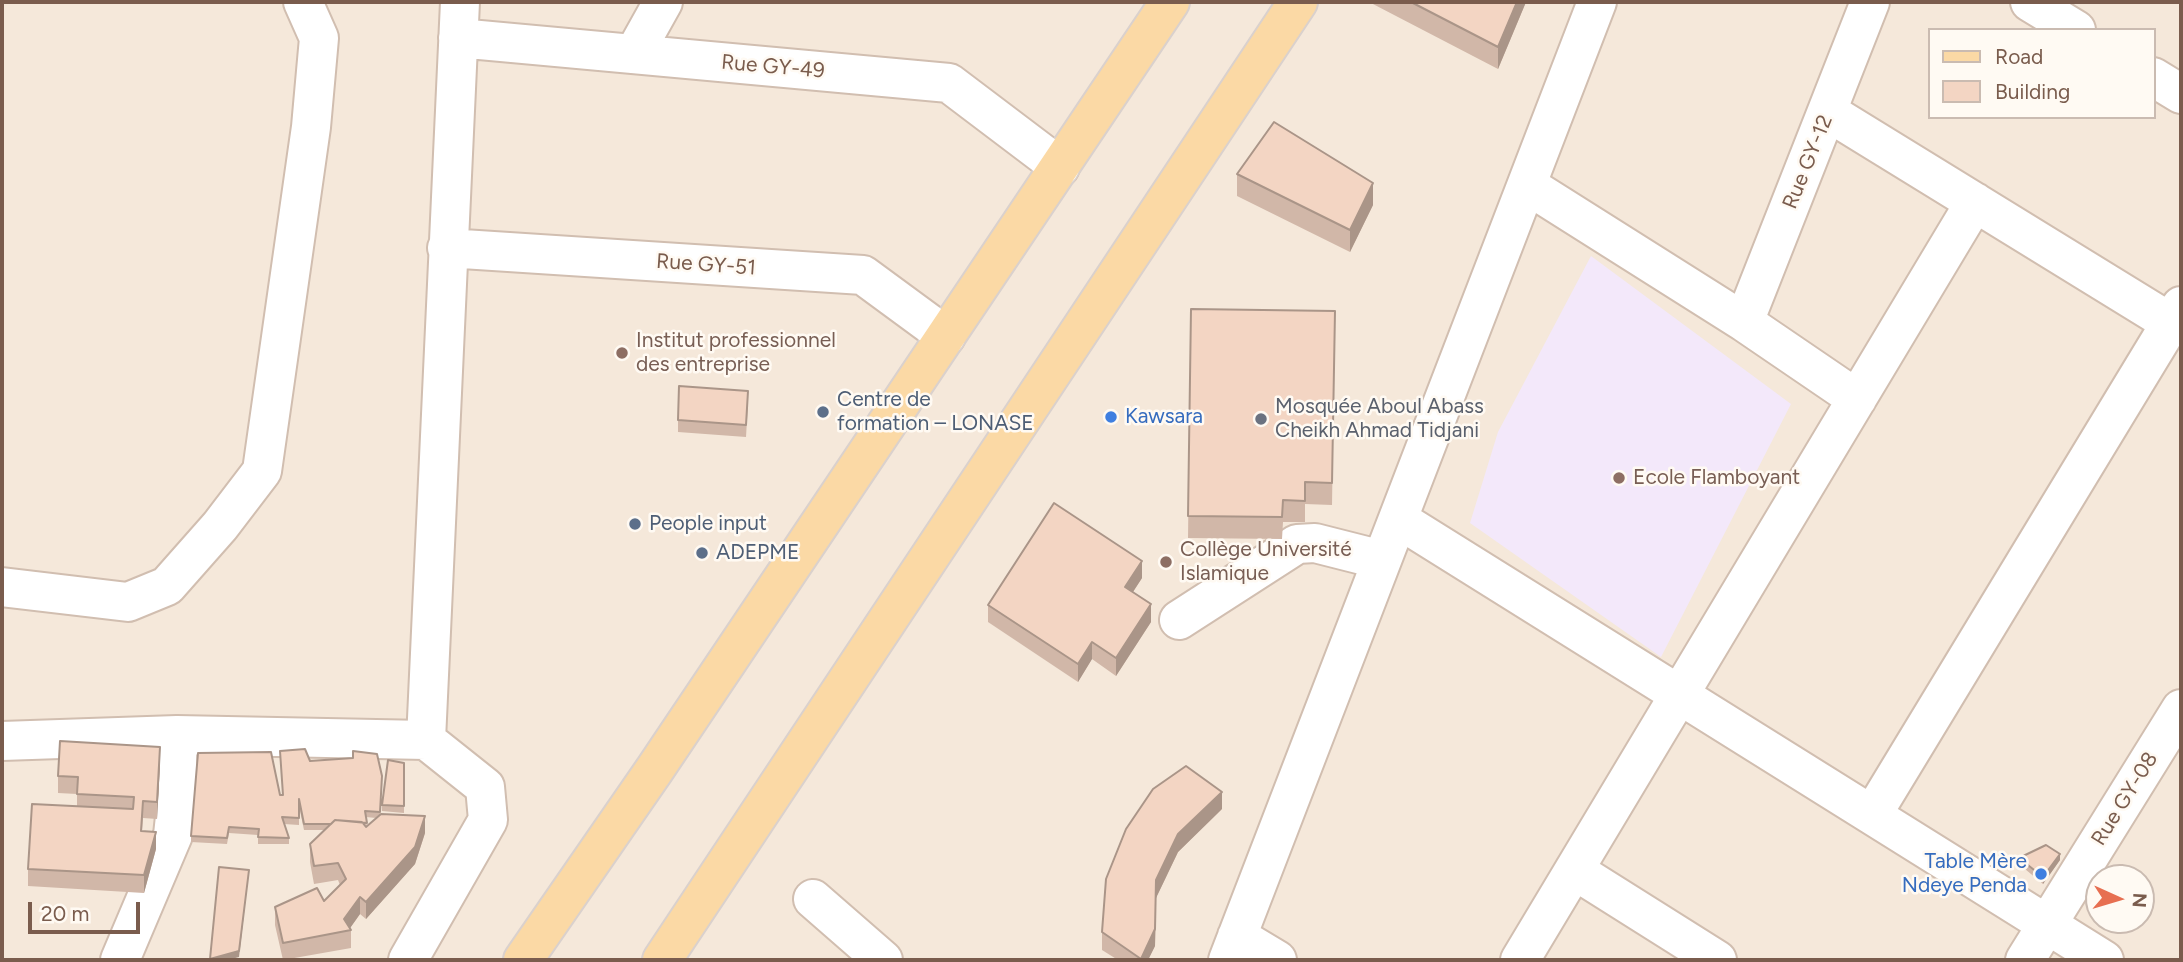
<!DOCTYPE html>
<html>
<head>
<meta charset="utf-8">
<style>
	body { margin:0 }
	#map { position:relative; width:2183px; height:962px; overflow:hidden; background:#fdf6ec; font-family:Figtree,sans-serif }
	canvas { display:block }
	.frame { position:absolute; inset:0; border:4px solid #7a5c4d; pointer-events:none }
	.legend { position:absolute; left:1928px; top:28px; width:228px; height:91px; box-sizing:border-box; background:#fffaf3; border:2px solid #cabbb1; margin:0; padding:9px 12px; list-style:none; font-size:21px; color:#7a5c4d }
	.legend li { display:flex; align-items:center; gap:14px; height:35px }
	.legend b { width:35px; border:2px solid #cabbb1 }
	.north { position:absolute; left:2085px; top:864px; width:70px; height:70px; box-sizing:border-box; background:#fffaf3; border:2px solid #cabbb1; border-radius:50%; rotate:94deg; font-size:19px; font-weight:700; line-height:28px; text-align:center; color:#7a5c4d }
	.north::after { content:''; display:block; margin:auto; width:24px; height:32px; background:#e76f51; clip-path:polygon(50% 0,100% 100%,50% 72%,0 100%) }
	.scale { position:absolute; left:28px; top:902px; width:112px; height:32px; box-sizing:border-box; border:4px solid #7a5c4d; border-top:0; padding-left:9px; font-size:21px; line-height:24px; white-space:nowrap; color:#7a5c4d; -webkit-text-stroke:5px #fffaf3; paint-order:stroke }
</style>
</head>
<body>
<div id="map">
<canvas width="2183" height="962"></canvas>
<div class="frame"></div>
<ul class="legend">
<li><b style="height:9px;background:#fbd9a5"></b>Road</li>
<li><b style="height:19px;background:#f3d5c3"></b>Building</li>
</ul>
<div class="north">N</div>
<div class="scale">20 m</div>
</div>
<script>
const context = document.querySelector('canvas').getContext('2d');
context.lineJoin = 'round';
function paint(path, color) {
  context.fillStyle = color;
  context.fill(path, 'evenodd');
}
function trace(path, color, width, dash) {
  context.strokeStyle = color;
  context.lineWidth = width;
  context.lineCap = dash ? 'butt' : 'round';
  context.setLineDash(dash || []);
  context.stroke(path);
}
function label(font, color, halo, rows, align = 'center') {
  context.font = font + ' Figtree,sans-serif';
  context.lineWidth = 5;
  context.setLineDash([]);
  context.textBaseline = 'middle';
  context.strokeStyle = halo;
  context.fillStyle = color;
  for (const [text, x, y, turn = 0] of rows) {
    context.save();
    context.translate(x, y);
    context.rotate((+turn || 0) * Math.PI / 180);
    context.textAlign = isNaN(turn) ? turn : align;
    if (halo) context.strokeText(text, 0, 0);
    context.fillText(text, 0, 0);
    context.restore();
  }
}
paint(new Path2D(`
	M2,2H2181V960H2ZM1929,30H2153V117H1929ZM2099,878H2141V920H2099Z`), '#f5e8da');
paint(new Path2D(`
	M1591,256L1791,404L1661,657L1470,523L1498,432Z`), '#f3e8fa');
const minor = new Path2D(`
	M2030,2L2076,30
	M458,38L949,83L1060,167
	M634,54L663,2
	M2153,77L2181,94
	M1828,112L2171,323
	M1527,185L1744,322L1857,399
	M447,248L863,275L946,336
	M1744,322L1870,2
	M1398,519L2104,960
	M2,587L128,602L167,586L220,526L262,471L311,127L319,38L303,2
	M1179,620L1297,544L1315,543L1382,560
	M426,740L460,2
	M2,741L177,735L426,740L485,787L488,820L408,960
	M1872,815L2181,306
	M1574,870L1717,960
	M813,899L883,960
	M1237,936L1277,960
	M120,960L173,835L178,789L177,735
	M1228,960L1597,2
	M1520,960L1975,202
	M2025,960L2181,709`);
const major = new Path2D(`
	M523,960L655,769L1170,2
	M662,960L1298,2`);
trace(minor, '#d1beb0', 42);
trace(major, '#dad1cd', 42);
trace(minor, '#fff', 38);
trace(major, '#fbd9a5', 38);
paint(new Path2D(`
	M1371,2H1526L1498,69L1371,3Z
	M1237,174L1373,205L1350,252L1237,196Z
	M1191,309L1335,311L1332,505L1305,504V522H1283L1282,539L1188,538Z
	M748,403L746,437L678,432V420Z
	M1142,578L1133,592L1151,622L1116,676L1092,659L1078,682L988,622V605Z
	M310,761L382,782L380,814L425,833L415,864L366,919L360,914L350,928L351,930V948L283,960L275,925V907L324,901L340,885L338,880L314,884L310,862V844L325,830H304L299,806V825L284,824L289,838V844H258V835L229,833L227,844L191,842V836L280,795H283ZM366,817L376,818L367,827Z
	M404,763V813L382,811V805Z
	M160,764L157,819L143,818L142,831L156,849L144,893L28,886V869L77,806V794L58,793V776Z
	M1222,809L1178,852L1156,898L1155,946L1148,960H1118L1102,950V932L1106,879Z
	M2019,858L2060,860L2043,884L2019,864Z`), '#d1b7a8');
paint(new Path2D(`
	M1517,2H1526L1498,69V47Z
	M1373,183V205L1350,252V230Z
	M1142,561V578L1125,604V587Z
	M1151,604V622L1116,676V658Z
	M1092,642V659L1078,682V664Z
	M160,747V764L157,819V802Z
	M1222,792V809L1178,852L1156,898L1155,946L1148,960H1141L1156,880L1178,834Z
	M425,816V833L415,864L366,919V902Z
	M156,832V849L144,893V875Z
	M2060,854V860L2043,884V877Z
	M249,870L239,957L228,960H210Z
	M360,897V914L348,931L344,919Z`), '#aa9588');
const building = new Path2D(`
	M1411,2H1517L1498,47Z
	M1274,122L1373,183L1350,230L1237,174Z
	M1191,309L1335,311L1332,483L1305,482V501L1283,500L1282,517L1188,516Z
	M679,386L748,391L746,425L678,420Z
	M1054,503L1142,561L1125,587L1151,604L1116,658L1092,642L1078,664L988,605Z
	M60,741L160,747L157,802L143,801L141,831L156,832L144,875L28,869L32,804L133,809L134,797L77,794L78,777L58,776Z
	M305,749L310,761L353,758V751L377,754L382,776L380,812L365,811L367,823L335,820L331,824H304L299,799V818L282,817L289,838L258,837L259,829L229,827L227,838L191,836L198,753L271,752L280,795H283L280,751Z
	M388,760L404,763V806L382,805Z
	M1186,766L1222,792L1178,834L1156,880L1155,929L1141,959L1102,932L1106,879L1126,829L1153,789Z
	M381,814L425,816L415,847L366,902L360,897L344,919L351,930L283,943L275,907L317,888L324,901L346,879L338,863L314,866L310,844L335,820L362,822L366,827Z
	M2046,845L2060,854L2043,877L2019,858Z
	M219,867L249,870L239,951L210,959Z`);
paint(building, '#f3d5c3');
trace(building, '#aa9588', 2);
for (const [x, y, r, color] of [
	[622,353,7,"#8d6e63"],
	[823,412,7,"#5c6f8a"],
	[1111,417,7,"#3f7fe0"],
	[1261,419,7,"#6b7280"],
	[1619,478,7,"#8d6e63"],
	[635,524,7,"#5c6f8a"],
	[702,553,7,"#5c6f8a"],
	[1166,562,7,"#8d6e63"],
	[2041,874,7,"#3f7fe0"]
]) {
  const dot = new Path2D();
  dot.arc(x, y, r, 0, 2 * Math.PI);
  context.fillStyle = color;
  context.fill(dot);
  trace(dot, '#fffaf3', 2.5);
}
label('21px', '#7a5c4d', '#fffaf3', [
	["Rue GY-49",773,67,5],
	["Rue GY-12",1808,162,-68],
	["Rue GY-51",706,265,4],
	["Rue GY-08",2125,799,-58]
]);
label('21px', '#785e54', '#fffaf3', [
	["Institut professionnel",636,341],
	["des entreprise",636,365],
	["Ecole Flamboyant",1633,478],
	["Collège Université",1180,550],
	["Islamique",1180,574]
], 'left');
label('21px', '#4e5e75', '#fffaf3', [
	["Centre de",837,400],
	["formation – LONASE",837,424],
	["People input",649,524],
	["ADEPME",716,553]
], 'left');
label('21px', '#5b616d', '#fffaf3', [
	["Mosquée Aboul Abass",1275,407],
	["Cheikh Ahmad Tidjani",1275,431]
], 'left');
label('21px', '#366cbe', '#fffaf3', [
	["Kawsara",1125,417],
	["Table Mère",2027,862,"right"],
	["Ndeye Penda",2027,886,"right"]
], 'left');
</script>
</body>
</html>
